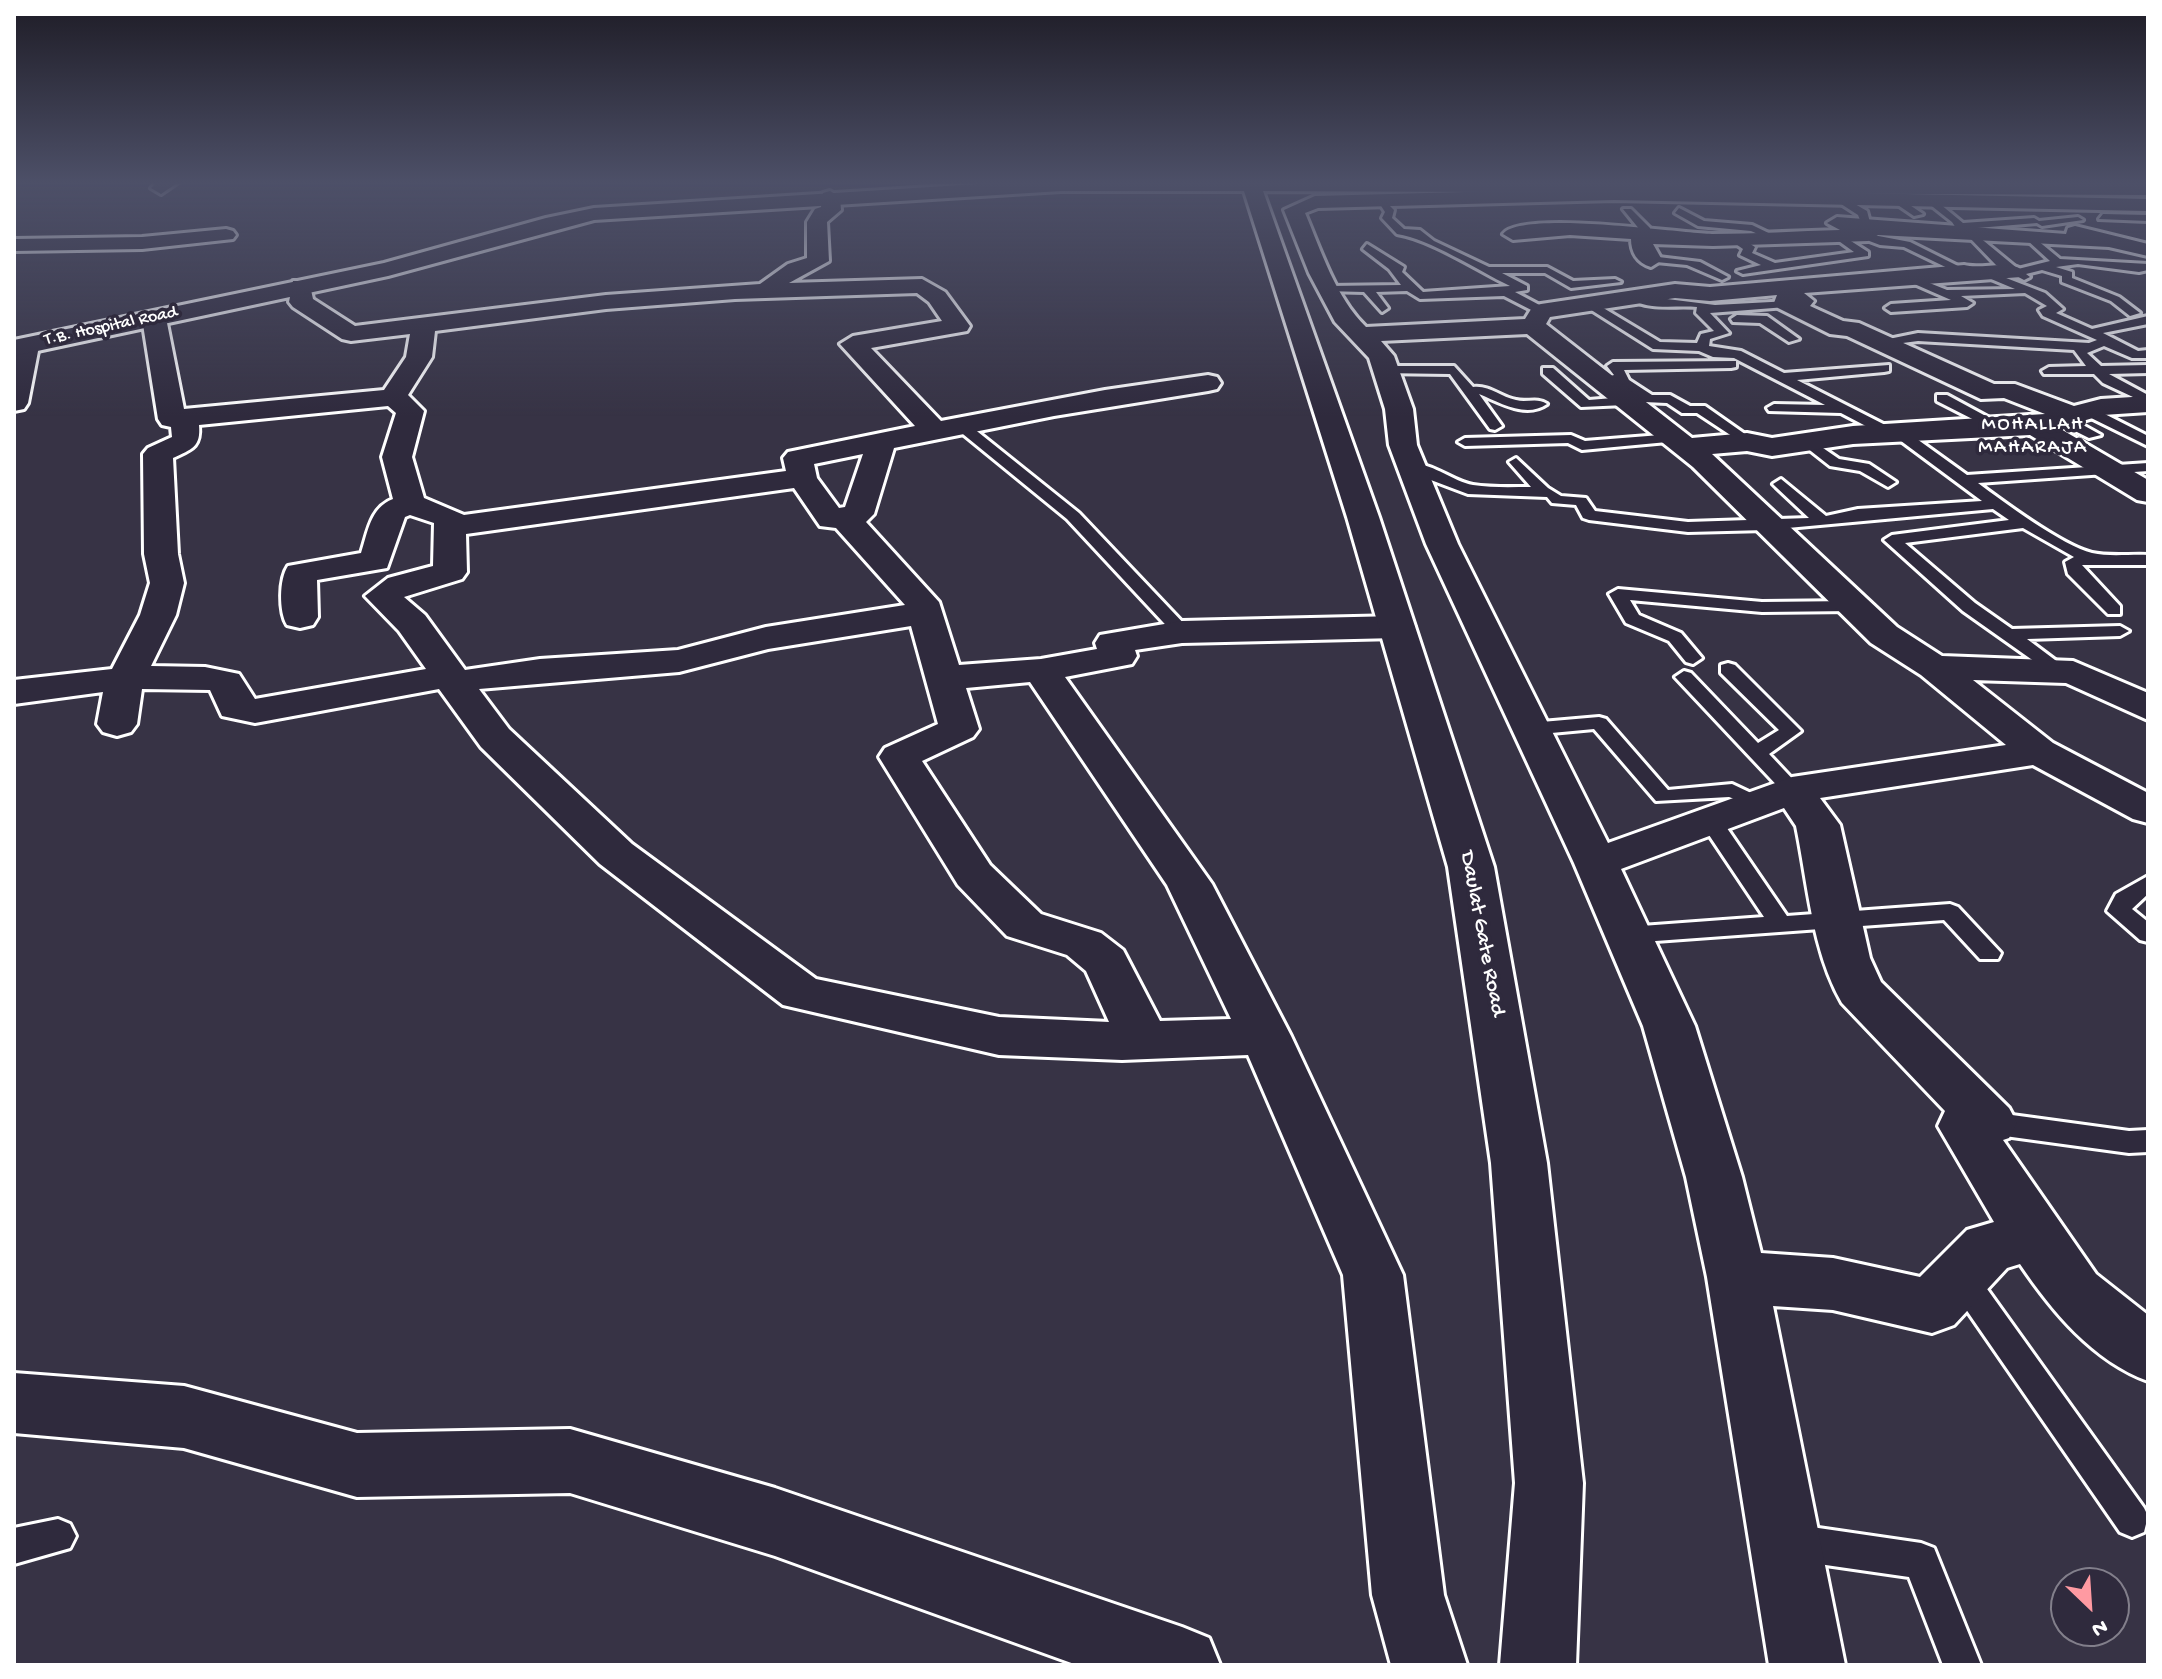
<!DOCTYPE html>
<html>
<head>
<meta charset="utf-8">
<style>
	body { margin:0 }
	#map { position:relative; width:2162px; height:1679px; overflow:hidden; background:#373345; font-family:"Gochi Hand",sans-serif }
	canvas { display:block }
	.frame { position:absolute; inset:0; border:16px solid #fff; pointer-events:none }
	.north { position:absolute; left:2050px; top:1567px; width:80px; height:80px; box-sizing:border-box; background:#2f2a3d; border:2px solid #827f8b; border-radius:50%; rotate:155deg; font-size:22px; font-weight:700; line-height:32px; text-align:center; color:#fff }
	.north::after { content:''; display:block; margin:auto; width:28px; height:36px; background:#ff9aa2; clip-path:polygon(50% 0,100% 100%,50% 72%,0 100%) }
</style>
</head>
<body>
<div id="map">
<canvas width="2162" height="1679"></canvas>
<div class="frame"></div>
<div class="north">N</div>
</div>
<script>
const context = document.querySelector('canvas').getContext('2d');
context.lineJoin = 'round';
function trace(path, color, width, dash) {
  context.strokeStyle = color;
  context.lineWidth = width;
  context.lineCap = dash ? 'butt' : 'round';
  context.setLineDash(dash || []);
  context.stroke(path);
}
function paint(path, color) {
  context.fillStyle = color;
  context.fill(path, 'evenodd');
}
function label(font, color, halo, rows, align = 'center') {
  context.font = font + ' "Gochi Hand",sans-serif';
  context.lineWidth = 7;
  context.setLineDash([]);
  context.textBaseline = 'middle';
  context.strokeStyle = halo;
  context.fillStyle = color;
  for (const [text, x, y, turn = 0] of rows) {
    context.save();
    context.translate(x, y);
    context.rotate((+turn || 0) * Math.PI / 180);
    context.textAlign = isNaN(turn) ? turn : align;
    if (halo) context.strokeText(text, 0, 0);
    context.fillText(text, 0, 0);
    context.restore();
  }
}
const lane = new Path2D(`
	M1835,196H1841L1867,211L1872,230H1864L1858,215L1835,200Z
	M1892,197H1898L1923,214L1914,216L1892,201Z
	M1376,198H1382L1394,210L1392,218L1404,229L1420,230L1434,241L1489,267H1547L1573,281L1615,279L1621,282L1571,288L1545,273H1502L1527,286V290L1515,292L1545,308L1547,311L1541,315L1504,296L1420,299L1407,291L1376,292L1388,308L1382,312L1364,292L1325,291L1323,289L1329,286L1401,285L1389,269L1363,249L1367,244L1404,267L1402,272L1423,292L1510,286C1477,270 1430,239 1397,234L1382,218L1385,212Z
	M1928,199H1934L1963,223L2034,218L2039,221L2078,217L2083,220L2042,226L2037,223L1965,229L1967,234L1962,237L1952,222L1928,203Z
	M1679,208L1704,221L1752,225L1781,239L1776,242L1751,231L1698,226L1675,213Z
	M1623,209H1631L1650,228V232L1638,235L1640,230Z
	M2103,214L2148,215V221L2099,219Z
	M1973,232L2018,269L2050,261L2027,240L2031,235L2060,259L2148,264V270L2139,272L2078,264L2056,267L2072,272V278L2119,297L2140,313L2130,316L2111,301L2062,282V276L2042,270L2026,274L2030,277L2024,280L1996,265L1969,237Z
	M1840,234L1868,252V256L1743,274L1737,271L1761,265L1740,255L1743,249L1733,242V238H1741L1755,247L1752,253L1775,263L1854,252L1836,239Z
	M1868,234L1910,242L1970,272L1960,274L1904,247L1880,245L1864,239Z
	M1650,256L1700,262L1728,277L1722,280L1687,265L1646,261Z
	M1988,271L2045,293L2063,309L2056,313L2092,329L2148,316V324L2103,333L2138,351L2148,350V358H2132L2104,346L2087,353L2101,366L2148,365V373L2109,374L2148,395V404L2103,383L2094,374H2044L2042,371L2049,367L2086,366L2074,350L1918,341L1880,346L1874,342L1918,333L2089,343L2097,340L2043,316L2039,310L2047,306L2025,293L1961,296L1973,303L1967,307L1891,312L1885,308L1891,304L1951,300L1903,279L1907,274L1947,290L2015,289L1984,276Z
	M1635,295L1715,305L1790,301L1792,303L1786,307L1710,313L1729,333L1710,339L1709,346L1741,351L1784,373L1889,365V371L1884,372L1797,380L1893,429H1903L1967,475L2148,463V471L1978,483C2002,501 2063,546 2092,553C2109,557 2131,554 2148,555V565H2082L2120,606V614H2108L2068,574L2065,562L2074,557L2023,528L1905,543L1975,603L2012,629L2120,626L2129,631L2120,636L2027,639L2071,672L2069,676H2055L1963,611L1884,540L1892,535L2009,520L1993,509L1766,530L1688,532L1589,520L1583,518L1576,505L1552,503L1547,497L1468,494L1407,471V465C1431,460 1450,481 1473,485C1492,488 1512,487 1531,487L1509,462L1516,458L1548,488L1561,496L1586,498L1595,511L1688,522L1809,518L1776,487L1773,484L1781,479L1826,516L1858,509L1982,501L1893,435H1883L1841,413L1769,411L1767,408L1774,404L1825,405L1734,358L1713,357L1699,351L1653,349L1585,306L1595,303L1660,342L1697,343L1701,334L1714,331L1696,313L1697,307C1674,305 1648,311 1629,298Z
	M1737,315L1767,316L1799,339L1789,342L1760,323L1733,322L1731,319Z
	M1736,361V367L1731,368L1624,370L1629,380L1652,395H1670L1690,406H1705L1752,439L1754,442L1747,446L1697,413H1682L1667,403L1644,402L1615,383L1600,385L1593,381L1614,375L1607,366L1613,362Z
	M1385,366H1454L1473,387C1490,385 1500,397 1516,400C1527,403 1537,397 1547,404C1526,419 1499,402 1479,394L1502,426L1495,430L1490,429L1450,374L1380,373L1378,370Z
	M1543,368H1553L1589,400L1625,397L1632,401L1625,405L1581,407L1543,374Z
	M1937,395H1947L2006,427L1994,430L1937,401Z
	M2081,407H2091L2148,436V446L2081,413Z
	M2055,415H2065L2101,435L2089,438L2055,421Z
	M958,424H968L1079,513L1188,628V636H1176L1067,519L958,430Z
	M1673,434L1680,438L1678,441L1582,450L1568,443L1465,446L1458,442L1465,438L1571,435L1585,441Z
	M1807,437L1839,459L1869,464L1896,482L1888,487L1860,471L1830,466L1802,444L1800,441Z
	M1618,589L1762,602L1853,601L1862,606L1853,611L1762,612L1630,600L1639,615L1681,633L1702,658L1693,664L1686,662L1669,641L1626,623L1609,594Z
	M1728,663L1735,665L1801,731L1769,754L1799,786L1803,790L1799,794H1785L1675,677L1684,671L1691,673L1758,743L1779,730L1721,673V665Z
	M1599,717L1606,719L1668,790L1732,784L1770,802L1759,808L1729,797L1656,801L1594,729L1530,735L1520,729L1530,723Z
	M1710,813L1718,815L1787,916L1950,904L1958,907L2001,953L1998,959H1980L1944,920L1628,943L1620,941L1616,935L1628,927L1764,917L1699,820Z
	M2148,876V894L2132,909L2148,922V942L2140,940L2107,911L2116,894Z
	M1990,1112L2129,1131L2148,1130V1152L2129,1153L1990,1134L1980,1130L1976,1123L1980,1116Z
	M1961,1264L1972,1268L2144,1508L2148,1516L2144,1532L2132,1537L2120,1532L1950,1286L1946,1277L1950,1268Z
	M58,1519L70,1524L76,1536L70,1548L14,1564V1528Z
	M1791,1524L1921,1543L1934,1548L1981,1665H1943L1909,1577L1791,1560L1778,1554L1773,1542L1778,1530Z`);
const street = new Path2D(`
	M158,181H180L161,194L151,188Z
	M1614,188L2148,199V211L1614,200L1318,208L1305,213C1321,251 1336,298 1366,327L1525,319L1533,306L1541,304L1675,284L1710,287L1964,265C1982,270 2012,258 2024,272L2021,277L1804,293L1814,301L1810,306L1843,321L1859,323L1994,384H2015L2074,406L2101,399L2148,396V412L2103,415L2059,428L2148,480V502L2137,500L2030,435L1853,444L1772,456L1747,451L1712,454L1897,627L1942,656L2073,661L2148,693V720L2066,683L1973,680L2053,743L2148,793V823L2133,819L2033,765L1820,798L1840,825L1870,958L1881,982L2009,1108L2017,1123L2009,1138L2003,1140L2096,1274L2148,1315V1381C2093,1361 2052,1311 2020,1264L2007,1268L1954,1325L1932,1333L1833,1310L1773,1306L1845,1665H1769L1707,1277L1686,1177L1643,1026L1574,863L1426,544L1389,445L1385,409L1369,358L1335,322L1309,273L1284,210L1315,196ZM1777,295L1774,303L1778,308L1830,334L1847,336L1981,399L2004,398L2045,414L1853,426L1772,438L1747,433L1692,438L1546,324L1550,317L1675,298L1710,301ZM1527,334L1693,467L1871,643L1921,675L2006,745L1792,777L1608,843L1458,544L1417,445L1413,409L1394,356L1381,341ZM1784,808L1796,826C1808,884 1812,951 1842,1003L1945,1111L1938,1126L1994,1222L1967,1230L1920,1277L1833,1258L1761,1253L1742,1177L1695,1026L1621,869Z
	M830,191L840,197L841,210L827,222L829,261L789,283L922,279L945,292L970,326L967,331L871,348L941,421L1105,390L1208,375L1217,377L1221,383L1217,389L1208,391L1054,416L894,448L874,514L866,522L939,602L959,665L1041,659L1097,649L1095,643L1100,635L1182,621L1397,616L1410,619L1415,627L1410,635L1397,638L1182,643L1135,650L1137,656L1132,664L1065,677L1212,884L1291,1036L1403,1275L1444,1595L1467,1665H1391L1372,1595L1343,1275L1248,1055L1122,1060L999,1055L783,1005L600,864L481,747L439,689L255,723L222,716L210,690L142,689L137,724L131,732L117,736L103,732L97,724L103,692L14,704V680L112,669L140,615L150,583L144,554L143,454L148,448L172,437L171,427L162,425L158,419L142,318L145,313H163L166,318L184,409L384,390L406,357L410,334L351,341L342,339L293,307L289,302L293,281H309L313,299L355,326L606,295L760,284L788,264L807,258V222L815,209L821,207L823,193ZM917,293L929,302L942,321L853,336L840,344L915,426L788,452L783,458L786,471L464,515L424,498L412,457L424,411L408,395L432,357L435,331L606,309L735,299ZM388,406L396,413L382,457L393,499C370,508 368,532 361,553L288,566C279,579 279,612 287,625L300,628L313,625L318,617L317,580L387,568L405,517L410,515L434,523L433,566L388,578L365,596L399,631L426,669L255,699L239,674L205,667L151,666L176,615L184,583L178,554L173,458C192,449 201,447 199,425ZM863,454L845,507L839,508L817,478L814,464ZM794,488L820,526L836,528L905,605L766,627L678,650L540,659L465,670L425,615L404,597L462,579L467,572L466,534ZM911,626L938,724L885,748L879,757L958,885L1007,936L1067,955L1086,971L1109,1022L999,1017L816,979L632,844L509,729L479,689L679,672L768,649ZM1030,682L1167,885L1231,1019L1160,1021L1123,950L1101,933L1041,914L990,865L922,761L973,737L979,729L966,688Z
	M1837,217L2066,234L2068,228L2075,226L2148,244V256L2109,247L1878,235L1868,241L1713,246L1653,244L1662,260L1651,267C1637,263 1631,252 1631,239L1570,235L1513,240L1503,234C1522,210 1677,233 1712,234C1755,234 1797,231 1840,230L1827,223Z
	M226,229L233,231L236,235L233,239L142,249L14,251V239L142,237Z
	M26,338L39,346L28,403L24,409L14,411V345Z
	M14,1373L184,1386L357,1433L570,1429L775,1488L1182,1627L1209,1638L1220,1665H1077L775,1556L570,1493L357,1497L184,1448L14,1433Z`);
const secondary = new Path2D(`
	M1026,181L2148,183V195L1263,191L1379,517L1494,867L1547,1163L1583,1483L1576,1665H1500L1515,1483L1491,1163L1448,867L1347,517L1244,191H1061L594,220L388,276L14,356V340L384,263L546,218L594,208Z`);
trace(lane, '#fff', 6);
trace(street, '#fff', 6);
trace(secondary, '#fff', 6);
paint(lane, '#2f2a3d');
paint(street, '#2f2a3d');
paint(secondary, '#2f2a3d');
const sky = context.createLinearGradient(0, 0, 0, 416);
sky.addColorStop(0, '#1e1c26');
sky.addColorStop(0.44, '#4d5068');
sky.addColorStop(1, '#4d506800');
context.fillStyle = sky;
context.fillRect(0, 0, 2162, 416);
label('18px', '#fff', '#2f2a3d', [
	["T.B. Hospital Road",111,327,-12]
]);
context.letterSpacing = '2px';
label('20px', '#fff', '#2f2a3d', [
	["MOHALLAH",2033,426],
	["MAHARAJA",2033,449]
]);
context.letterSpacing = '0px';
label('22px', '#fff', '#2f2a3d', [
	["Daulat Gate Road",1481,934,79]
]);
</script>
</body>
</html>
